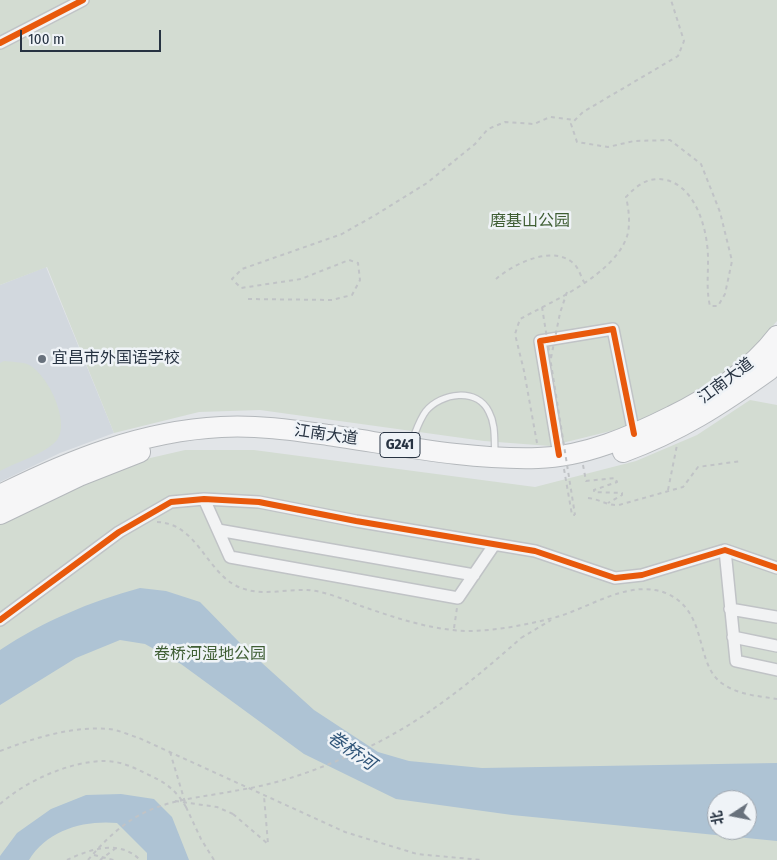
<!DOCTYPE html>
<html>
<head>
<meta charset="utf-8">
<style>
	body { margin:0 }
	#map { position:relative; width:777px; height:860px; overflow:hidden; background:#e2e5e8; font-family:"Fira Sans Condensed","Noto Sans SC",sans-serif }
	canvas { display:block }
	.north { position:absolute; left:707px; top:790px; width:50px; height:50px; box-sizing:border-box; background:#eff3f7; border:1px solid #9fa6af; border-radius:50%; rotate:259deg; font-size:14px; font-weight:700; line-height:20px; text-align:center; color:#273342 }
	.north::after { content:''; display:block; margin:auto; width:18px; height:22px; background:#68717c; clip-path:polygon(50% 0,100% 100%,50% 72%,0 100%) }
	.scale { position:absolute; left:20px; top:30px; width:141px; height:22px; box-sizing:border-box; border:2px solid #273342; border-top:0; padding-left:6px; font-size:15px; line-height:18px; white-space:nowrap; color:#273342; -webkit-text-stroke:4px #eff3f7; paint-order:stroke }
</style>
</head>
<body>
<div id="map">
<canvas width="777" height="860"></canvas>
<div class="north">北</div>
<div class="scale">100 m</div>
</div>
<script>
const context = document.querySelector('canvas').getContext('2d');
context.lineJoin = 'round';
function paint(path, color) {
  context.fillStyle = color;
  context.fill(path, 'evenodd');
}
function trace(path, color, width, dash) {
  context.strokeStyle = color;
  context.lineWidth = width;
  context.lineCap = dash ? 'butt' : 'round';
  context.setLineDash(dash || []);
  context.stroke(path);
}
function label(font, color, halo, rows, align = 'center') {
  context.font = font + ' "Fira Sans Condensed","Noto Sans SC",sans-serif';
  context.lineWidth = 5;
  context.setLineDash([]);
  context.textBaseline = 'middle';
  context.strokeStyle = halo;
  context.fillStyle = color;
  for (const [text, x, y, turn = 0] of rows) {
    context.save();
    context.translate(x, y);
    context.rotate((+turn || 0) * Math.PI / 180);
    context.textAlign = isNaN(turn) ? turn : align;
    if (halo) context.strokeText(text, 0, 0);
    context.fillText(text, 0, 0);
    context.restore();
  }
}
paint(new Path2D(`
	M46,267L114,433L60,453L0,482V285Z`), '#d2d8de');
paint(new Path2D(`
	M0,0H777V321L744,358L710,384L684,399L623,428L550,446L484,441L260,410L199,412L114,433L47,267L0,285Z
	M4,361C11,362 21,362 27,364C47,372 71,422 57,440C44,455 18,461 0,471V363Z
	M750,400L777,405V860H0V524L7,519L133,462L185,450H254L535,487L636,461L697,435ZM717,800H747V830H717Z`), '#d3dcd2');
paint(new Path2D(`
	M140,588L166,591L200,602L241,644L314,710L378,752L409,761L482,768L777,763V841L512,815L396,799L304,754L181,664L145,644L120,640L76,658L0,705V650C44,621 89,602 140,588ZM717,800H747V830H717Z
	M121,794L154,799L172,817L189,860H147V853L117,823C84,820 47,830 29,860H0V856L17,833L51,809L86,795Z`), '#aec3d4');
const lane = new Path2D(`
	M411,443C415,434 419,420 426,411C441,393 477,387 489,412C496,425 494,440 495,454`);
const street = new Path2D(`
	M0,43L83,0
	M559,455L540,341L613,329L634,434
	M204,499L230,557L458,598L494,545
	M218,530L474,575
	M725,550L736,661L777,670
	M730,609L777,617
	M0,620L119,532L171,502L204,499L259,502L356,521L535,551L615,578L642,575L725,550L777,568
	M733,637L777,646`);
const highway = new Path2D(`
	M623,452C680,431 720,405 769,370L777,361
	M0,495C70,460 142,431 221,427C257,425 292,430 328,435C397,445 468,460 538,458C584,457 632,436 672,416C708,399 753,368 777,336
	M0,514L79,476L140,452`);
trace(lane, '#c0c3c6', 8);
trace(street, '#c0c3c6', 14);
trace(highway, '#b4b8bc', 22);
trace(new Path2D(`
	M496,279C513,264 555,243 575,265C579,269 581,277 584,282
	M248,299L332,300L352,295L360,280L358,263L349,260L301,279L241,288L232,279L242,269L342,234L377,214L427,183L475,144L488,129L505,122L534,124L550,117L575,120
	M537,443L524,371L515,334L520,319C553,301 611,276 626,239C631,227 629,210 626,197C637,185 649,176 666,180C692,186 704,219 707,244C710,265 705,285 710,306H718L725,294L732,261L720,212L701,164L670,140L634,141L608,147L577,142L571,124L583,112L678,56L684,41L671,0
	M583,465L586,481L615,478L617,482L594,490V492L622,493V495L608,503
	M564,469L572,515H575
	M668,490L677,445
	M588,498C599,499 608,506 619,505L683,487L698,467L741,461
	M157,522C195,523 205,567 233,584C256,598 283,589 307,590C325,591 345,600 361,606C396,618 431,630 467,631C496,631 525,625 553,618C589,609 630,577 668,594C709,613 694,665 723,684C739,695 759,696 777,699
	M454,628L457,608
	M521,638L551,620
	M0,751C34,738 72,726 109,729C119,730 129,735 139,738L345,832L417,854L481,860
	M170,752L185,802
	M0,804C26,781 70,761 105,761C121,761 135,768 149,775C165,782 177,791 186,807
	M186,807L201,839L214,860
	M233,814L268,844L264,796
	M67,860C90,849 120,839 140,860
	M100,860L116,848`), '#c0c3c6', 2, [4, 4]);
trace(lane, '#f2f3f4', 5.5);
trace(street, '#f2f3f4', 11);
trace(highway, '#f6f6f7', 20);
trace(new Path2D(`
	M542,307L575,515
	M551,358L560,313L567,292
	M175,801L217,807L233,814
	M94,855L114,860
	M88,860C140,798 173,803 245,789C280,783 314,771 346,757C413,730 468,685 521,638`), '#c0c3c6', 2, [4, 4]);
trace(new Path2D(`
	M0,43L83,0
	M559,455L540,341L613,329L634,434
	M0,620L119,532L171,502L204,499L259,502L356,521L535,551L615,578L642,575L725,550L777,568`), '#e8590c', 6);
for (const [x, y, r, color] of [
	[42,359,5,"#68717c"]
]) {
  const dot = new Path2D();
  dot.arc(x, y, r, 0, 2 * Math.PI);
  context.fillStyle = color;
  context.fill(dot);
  trace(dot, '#eff3f7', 2);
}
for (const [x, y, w] of [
	[400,445,40]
]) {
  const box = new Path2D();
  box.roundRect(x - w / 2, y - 12.5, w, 25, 4);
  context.fillStyle = '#eff3f7';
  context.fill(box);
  trace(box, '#273342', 1);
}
label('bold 15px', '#273342', null, [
	["G241",400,445]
]);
label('16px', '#3f5e34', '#eff3f7', [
	["磨基山公园",530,222],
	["卷桥河湿地公园",210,655]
]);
label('16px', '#273342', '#eff3f7', [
	["宜昌市外国语学校",52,359]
], 'left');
label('16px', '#273342', '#eff3f7', [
	["江南大道",726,381,-37],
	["江南大道",326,435,8]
]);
label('italic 18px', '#2f5478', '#eff3f7', [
	["卷桥河",351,751,35]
]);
</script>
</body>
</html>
